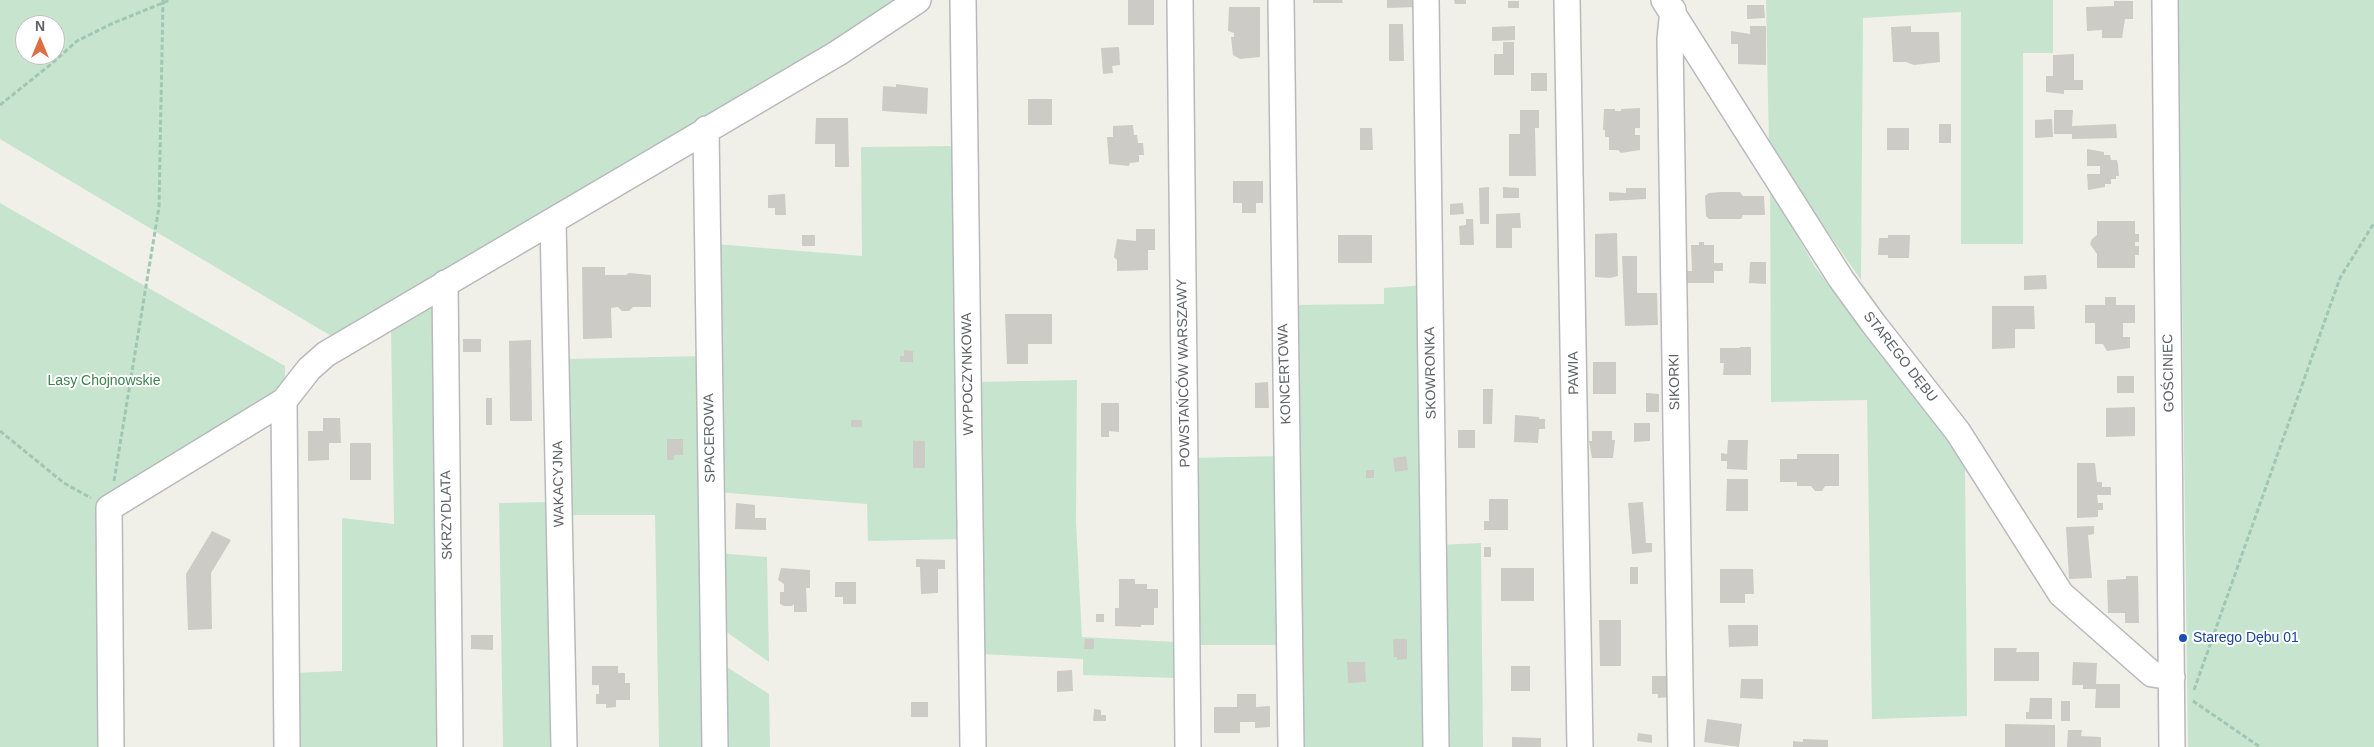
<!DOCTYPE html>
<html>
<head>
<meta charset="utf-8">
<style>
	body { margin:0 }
	#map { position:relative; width:2374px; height:747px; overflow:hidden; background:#f0f0e8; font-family:Helvetica,sans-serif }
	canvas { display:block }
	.north { position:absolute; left:15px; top:15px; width:50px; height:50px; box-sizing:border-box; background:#fff; border:1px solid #bfc0c2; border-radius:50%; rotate:0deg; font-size:14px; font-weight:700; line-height:20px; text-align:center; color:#5f6167 }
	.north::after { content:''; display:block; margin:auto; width:18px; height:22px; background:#dd7042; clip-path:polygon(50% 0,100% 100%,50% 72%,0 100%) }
</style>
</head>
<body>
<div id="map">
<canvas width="2374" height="747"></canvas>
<div class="north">N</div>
</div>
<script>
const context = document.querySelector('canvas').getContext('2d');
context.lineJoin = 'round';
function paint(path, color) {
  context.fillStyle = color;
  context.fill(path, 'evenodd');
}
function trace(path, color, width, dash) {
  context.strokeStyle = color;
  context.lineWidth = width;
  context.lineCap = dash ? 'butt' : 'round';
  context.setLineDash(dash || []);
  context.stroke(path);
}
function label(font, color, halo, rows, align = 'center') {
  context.font = font + ' Helvetica,sans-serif';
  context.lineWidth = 4;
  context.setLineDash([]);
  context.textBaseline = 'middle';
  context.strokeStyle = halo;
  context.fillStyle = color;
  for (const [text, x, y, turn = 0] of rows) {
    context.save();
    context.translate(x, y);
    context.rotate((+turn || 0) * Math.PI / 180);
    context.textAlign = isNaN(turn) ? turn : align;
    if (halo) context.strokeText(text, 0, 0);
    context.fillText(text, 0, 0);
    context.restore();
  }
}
paint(new Path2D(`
	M0,0H899L702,121L333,337L0,139ZM25,25H55V55H25Z
	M1766,0H2053V53H2023V244H1961V12L1863,18L1861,280L1769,147Z
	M2178,0H2374V747H2188Z
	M955,146L961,539L868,541L867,504L716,492L715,244L862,256L861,147Z
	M1770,188L1815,267L1865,333L1953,440L1965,463L1967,716L1872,719L1867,400L1771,402Z
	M0,203L285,366V391L99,505L102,747H0Z
	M1426,285L1429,747H1293L1288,305L1384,304V288Z
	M440,296L445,747H293L292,673L342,671V518L394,524L391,327Z
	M703,356L712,747H659L655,515H569L567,359Z
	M1077,380L1076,522L1082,637L1175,642L1176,678L1083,675V659L981,654L974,382Z
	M1280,456L1284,645H1192L1189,458Z
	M547,502L557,747H503L499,503Z
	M1481,543L1483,747H1444L1437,545Z
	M717,553L767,557L769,662L718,626Z
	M719,662L769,694L770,747H721Z`), '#c7e5ce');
paint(new Path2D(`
	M1128,0H1154V25H1128Z
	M1313,0H1342L1343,3H1313Z
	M1387,0H1417V7L1387,8Z
	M1454,0H1466V4H1455Z
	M1508,1H1519V8H1508Z
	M2114,1H2133V19H2125L2122,38H2102V30L2087,31L2086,7L2114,6Z
	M1747,5H1764L1765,18L1747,19Z
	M1229,7H1260V57L1240,59L1233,55L1231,37H1234V33L1228,31Z
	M1389,24H1403L1404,61H1389Z
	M1515,26V40L1492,41V27Z
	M1750,26H1766V65L1738,64V44H1731V31L1750,34Z
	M1911,26V32H1939L1940,62L1914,65L1906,62H1893L1891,27Z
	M1503,42H1514V75H1494V54H1503Z
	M1119,47L1120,65L1112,66L1113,73L1103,74L1101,48Z
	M2074,54V80H2083V90H2064V94L2046,92V76H2053V55Z
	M1531,73H1547V91H1531Z
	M896,84L928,88L927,114L882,111L883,86L896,87Z
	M1028,99H1052V125H1028Z
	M1640,108V128H1635V135H1640V150L1621,153L1618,150H1609V137H1605V130H1603L1604,109H1615V111H1621V109Z
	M1520,110H1539V128H1535L1536,176H1509V134H1520Z
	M2054,110H2073L2072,126L2116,124L2117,138L2072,139V134H2054Z
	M816,118H848L849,167H835V144H815Z
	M2052,119L2053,137L2035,138V120Z
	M1939,124H1951V143H1939Z
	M1133,125L1134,135H1137L1138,143H1143L1144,155H1139V162L1130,163L1129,166L1109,164L1107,137H1113V126Z
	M1360,128H1372L1373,150H1360Z
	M1887,128H1909V150H1887Z
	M2087,149L2104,152V155H2110L2111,160H2117L2118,164L2119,176H2116V179H2111V184H2105V187L2088,190L2087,174H2100V166H2087Z
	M1233,181H1263V203H1256V213H1242V203H1233Z
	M1489,187V224H1480L1479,188Z
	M1503,187L1519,188V198H1503Z
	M1626,188H1646V199L1609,201V192L1626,193Z
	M1721,192H1740L1743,196H1764L1765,215H1743L1741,219H1709L1706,216L1705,196L1709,193Z
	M785,194L786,215H775V208H768V195Z
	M1463,203L1464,214L1450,215V204Z
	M1520,213L1521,228H1512V248H1496V214Z
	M1466,219H1473L1474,245H1460L1459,226L1466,225Z
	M2097,221H2135V234H2139V242H2135V246H2139V255H2135V268H2097V254L2090,244L2092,239L2097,235Z
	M1136,229H1155V250H1148V270L1117,271V260L1114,257L1117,239L1136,241Z
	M1617,233L1618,276L1610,278L1595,277V234Z
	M802,235H815V246H802Z
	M1338,235H1372V263H1338Z
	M1888,235H1910L1909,258H1888V255H1878L1879,238H1888Z
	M1699,242H1704V245H1714V263H1723V271H1714V283H1687V271H1692L1691,245H1699Z
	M1622,256H1637V293H1657L1658,325L1625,326Z
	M1750,262H1766V284L1749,283Z
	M582,267H605V275H626L629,273L651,275V307H633L629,311H622L618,307L611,308L612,338L583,339Z
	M2046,275L2047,289L2024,290V276Z
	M2105,297H2116V305H2135V323H2123V337H2130V348L2107,351L2103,344H2095V323H2085V305H2105Z
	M1992,306H2034L2035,329H2015V348L1992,349Z
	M1005,314H1052V344H1028V364H1007Z
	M463,339H481V352H463Z
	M531,340L532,421H510L509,341Z
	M1740,347H1751V375H1723L1724,363H1720V348H1740Z
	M904,350L913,351V362H900V356H904Z
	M1593,362H1616V394H1593Z
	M2117,376H2134V393H2117Z
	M1268,382L1269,408H1255V383Z
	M1483,389H1493L1492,424H1483Z
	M1646,393L1659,394V412H1646Z
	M486,398H492V425H486Z
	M1101,403H1119V432L1109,431V437H1101Z
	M2135,407V436L2106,437V408Z
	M1515,415L1539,417V419H1545V429H1539L1538,443L1514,442Z
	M323,418H340L341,443H329V460L308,461V431H323Z
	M851,420H862V427H851Z
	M1634,423H1650V441L1634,442Z
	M1458,430H1475V448H1458Z
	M1592,431H1612V440H1615L1613,458H1592L1589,441H1592Z
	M667,439H683V455H674V460H667Z
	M1728,440H1748L1747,470L1727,469V461H1721V453L1727,454Z
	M913,441H925V468H913Z
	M350,443H371V480H350Z
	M1797,454H1839V486H1825L1822,491H1815L1811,486H1797V482H1780V459H1797Z
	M1406,456L1408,470L1395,472L1393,458Z
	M2077,463H2095L2097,482H2102V487H2111V495H2097L2098,503H2103V510H2098V517L2077,518Z
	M1366,470H1374V478H1366Z
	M1727,479H1748V511H1726Z
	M1489,499H1508V530H1484V521H1489Z
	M1643,502L1646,543H1652V552L1632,554L1628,503Z
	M736,503L755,505V518H766V530L735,529Z
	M2094,526V534L2088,535L2092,578L2069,579L2066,527Z
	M212,531L231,540L211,573L212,629L188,630L186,574Z
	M1484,547H1491V557H1484Z
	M916,559L945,560V569H938V593L921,594L920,567H916Z
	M1630,567H1638V584H1630Z
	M781,568L810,570V588H806L807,612H794V604L792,606H784L780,604V592H784V584L778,580Z
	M1501,568H1534V601H1501Z
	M1720,569H1753L1754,594H1745V603H1720Z
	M2126,576H2138L2139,623H2125V613H2108L2107,580L2126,579Z
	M1119,579H1135V584H1147V589H1158V608H1154V625H1141V627L1115,626V608H1119Z
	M835,582H856V604H843V597H835Z
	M1096,614H1104V622H1096Z
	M1599,620H1621V666H1600Z
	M1728,625H1758V646L1729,647Z
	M471,635H493V650L471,649Z
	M1085,639H1094V649H1084Z
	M1393,639H1407V659L1397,660V657H1394Z
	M1994,648H2017L2016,652H2039V681H1994Z
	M1347,662H1365L1366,682L1348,683Z
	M2073,662L2097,663L2096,684H2120V708H2095L2096,689H2083V685H2072Z
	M592,666H618V673H625V683H630V700H616V707L606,708V704H596V694H599V685H592Z
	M1511,666H1530V691H1511Z
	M1072,670L1073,691L1057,692V671Z
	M1652,676H1669V697L1658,698V694H1652Z
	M1741,679H1763V699L1740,698Z
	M1237,694H1256V707L1270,706V727L1255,728V722H1240V733H1214V707H1237Z
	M2030,698H2052V719H2026V712H2029Z
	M2061,701H2070V721H2061Z
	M911,702H928V717H911Z
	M1094,709L1101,710V715H1106V721H1093Z
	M1707,719L1742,724L1739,747L1704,742Z
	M2005,724L2055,725V747H2005Z
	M2068,730H2082L2081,736L2101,737V747H2067Z
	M1638,733L1652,735V743L1637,741Z
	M1512,737L1541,738V747H1512Z
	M1803,739L1828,740V747H1793V741L1803,742Z`), '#cccbc5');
const minor = new Path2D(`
	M963,0L973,747
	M1180,0L1188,747
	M1281,0L1291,747
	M1426,0L1436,747
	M1567,0L1580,747
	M1664,0L1841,279L1873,323L1958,432L2061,594L2152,674L2172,677
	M2165,0L2172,747
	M1673,10L1670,39L1681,747
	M706,129L715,747
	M553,221L564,747
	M445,283L450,747
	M284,401L287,747
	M111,747L109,508L284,401L309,369L326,354L838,53L918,0`);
trace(minor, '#b8b9bd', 28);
trace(new Path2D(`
	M0,105L50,65L77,41L111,24L170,0
	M0,431L64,483L91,498
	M114,481L159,207L163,0
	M2194,690L2340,278L2374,223
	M2193,701L2260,747`), '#a0c6b4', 3, [5, 2.5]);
trace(minor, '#fff', 25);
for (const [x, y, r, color] of [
	[2183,638,5,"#1a4fb4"]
]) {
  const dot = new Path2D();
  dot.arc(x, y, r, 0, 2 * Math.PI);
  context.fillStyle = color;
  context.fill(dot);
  trace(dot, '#fff', 2);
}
label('14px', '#5f6167', '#fff', [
	["STAREGO DĘBU",1900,357,52],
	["POWSTAŃCÓW WARSZAWY",1184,373,-91],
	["SKOWRONKA",1431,373,-91],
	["PAWIA",1574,373,-91],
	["GOŚCINIEC",2169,373,-91],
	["WYPOCZYNKOWA",968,374,-91],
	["KONCERTOWA",1285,374,-92],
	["SIKORKI",1675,382,-91],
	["SPACEROWA",710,438,-91],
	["WAKACYJNA",559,484,-91],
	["SKRZYDLATA",447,515,-91]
]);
label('14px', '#3c814f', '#fff', [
	["Lasy Chojnowskie",104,381]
]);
label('14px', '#164399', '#fff', [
	["Starego Dębu 01",2193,638]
], 'left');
</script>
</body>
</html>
